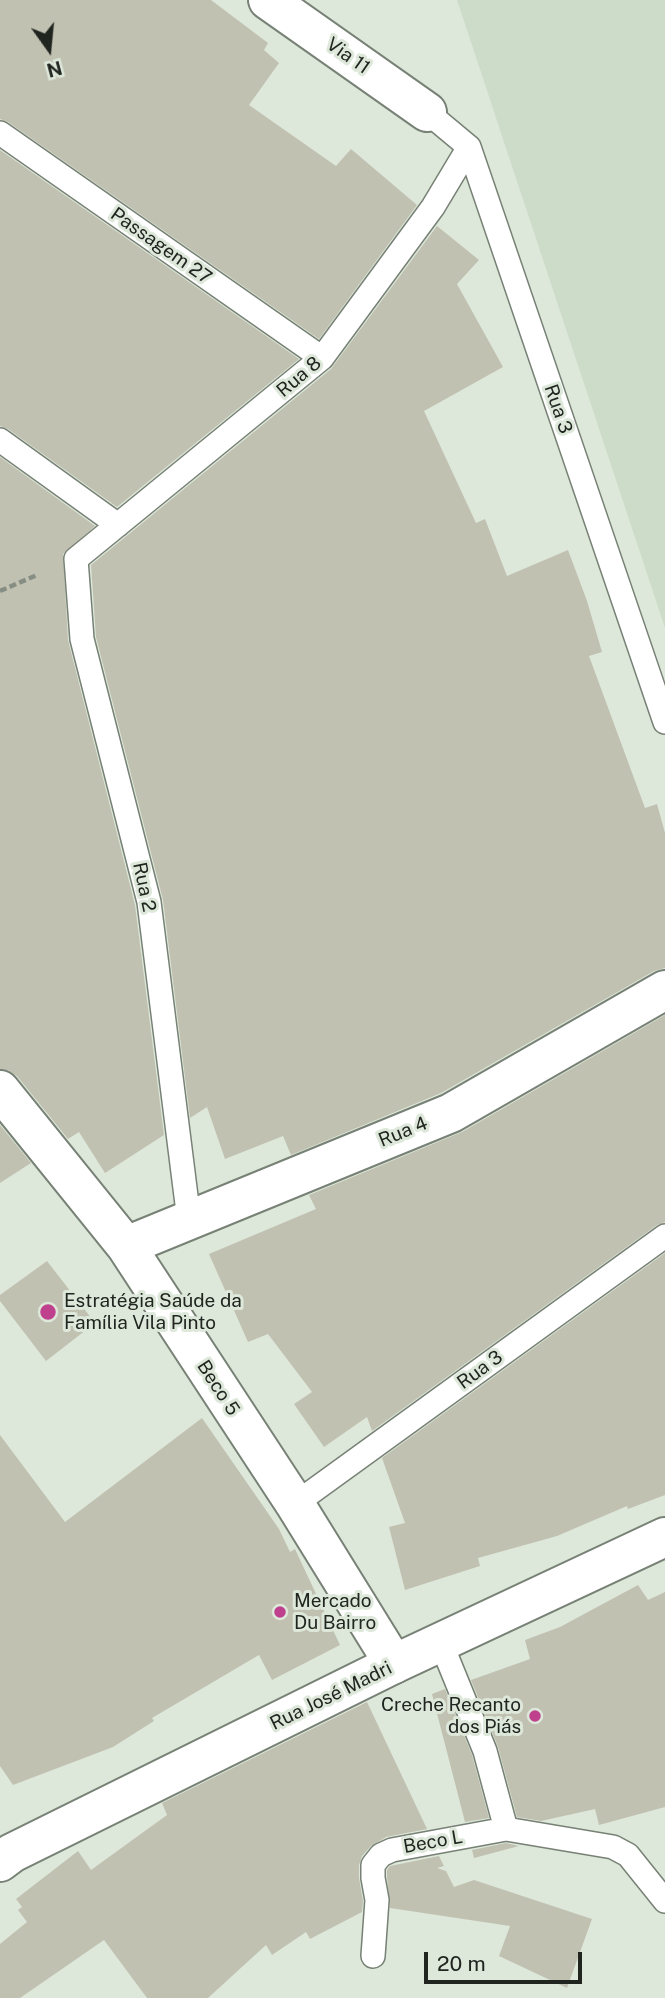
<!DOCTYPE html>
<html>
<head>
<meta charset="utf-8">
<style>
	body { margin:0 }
	#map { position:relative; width:665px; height:1998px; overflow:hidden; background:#dde8da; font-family:"Public Sans",sans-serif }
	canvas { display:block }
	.north { position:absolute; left:14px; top:14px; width:70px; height:70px; -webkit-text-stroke:5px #dde8da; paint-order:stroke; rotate:165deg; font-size:19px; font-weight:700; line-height:28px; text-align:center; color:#212520 }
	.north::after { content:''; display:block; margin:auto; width:24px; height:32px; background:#212520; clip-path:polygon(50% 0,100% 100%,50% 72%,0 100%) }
	.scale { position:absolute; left:424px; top:1952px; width:158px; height:32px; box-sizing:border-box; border:4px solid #212520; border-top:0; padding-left:9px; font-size:21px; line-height:24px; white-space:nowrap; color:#212520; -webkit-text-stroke:5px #dde8da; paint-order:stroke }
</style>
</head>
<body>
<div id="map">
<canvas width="665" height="1998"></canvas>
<div class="north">N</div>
<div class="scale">20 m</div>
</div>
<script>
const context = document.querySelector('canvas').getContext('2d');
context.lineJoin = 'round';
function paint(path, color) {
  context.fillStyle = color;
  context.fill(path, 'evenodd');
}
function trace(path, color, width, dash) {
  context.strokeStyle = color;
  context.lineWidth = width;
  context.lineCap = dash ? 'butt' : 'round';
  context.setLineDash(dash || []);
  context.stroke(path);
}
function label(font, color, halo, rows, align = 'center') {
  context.font = font + ' "Public Sans",sans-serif';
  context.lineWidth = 6;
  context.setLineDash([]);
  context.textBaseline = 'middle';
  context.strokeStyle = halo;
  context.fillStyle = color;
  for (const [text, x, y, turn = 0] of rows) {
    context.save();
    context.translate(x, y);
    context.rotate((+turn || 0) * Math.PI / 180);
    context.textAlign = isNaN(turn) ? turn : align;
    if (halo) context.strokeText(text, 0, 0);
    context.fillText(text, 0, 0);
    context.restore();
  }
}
paint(new Path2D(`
	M457,0H665V628L502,136Z`), '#cddcc9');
paint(new Path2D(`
	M0,0H211L268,43L264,50L279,63L249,105L336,166L351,149L417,205L319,339L8,122L0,119Z
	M0,150L299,359L117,507L8,429L0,426Z
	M437,226L479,260L457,284L503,367L424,411L476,523L485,519L507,576L568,550L587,601L602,652L589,656L645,808L657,804L665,833V968L654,971L441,1093L291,1155L283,1136L225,1159L207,1107L190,1118L163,900L96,637L91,565L331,369Z
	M0,457L95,526L63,554L68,640L135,905L164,1135L105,1173L79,1132L68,1139L17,1076L8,1070L0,1069Z
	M665,1015V1222L657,1225L372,1431L367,1417L324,1447L294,1404L312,1392L268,1334L248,1342L209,1254L316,1209L309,1195L462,1132Z
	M0,1125L31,1163L0,1183Z
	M665,1253V1495L628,1509L627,1506L557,1536L478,1558L480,1566L405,1590L389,1527L405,1523L382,1458Z
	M47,1261L95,1323L46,1361L0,1301V1295Z
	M202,1418L279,1529L290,1552L295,1549L340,1645L272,1680L259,1655L152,1718L154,1721L113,1747L13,1785L0,1766V1435L65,1522Z
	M638,1585L648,1600L665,1592V1807L599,1825L595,1809L541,1821L517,1817L498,1747L471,1680L530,1659L525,1640L560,1627Z
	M445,1689L472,1755L489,1818L465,1822L432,1694Z
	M367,1702L427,1829L386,1837L371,1846L362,1856L359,1865V1878L363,1901L362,1912L310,1939L306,1932L272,1955L266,1945L208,1998H147L104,1940L20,1998H0V1944L27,1922L18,1910L22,1907L16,1899L78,1851L91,1870L167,1815L162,1803Z
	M506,1843L519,1846L474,1858L472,1850Z
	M439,1856L444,1866L437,1868L446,1871L454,1887L474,1880L592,1919L567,1988L499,1956L510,1926L390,1908L387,1877V1870L390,1866Z`), '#c1c1b2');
const service = new Path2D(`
	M427,112L469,147L665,722
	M0,133L322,358
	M0,440L118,525
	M189,1220L149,902L82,639L76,559L322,358L433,207L469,147
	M295,1504L665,1236
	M441,1643L485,1751L506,1829
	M373,1956L377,1900L373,1878V1865L381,1855L392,1850L506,1829L613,1847L628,1855L665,1901`);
const minor = new Path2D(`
	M268,0L427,112
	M0,1090L126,1246L295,1504L394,1664
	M126,1246L451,1113L665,990`);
const tertiary = new Path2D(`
	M0,1862L12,1853L394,1664L665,1537`);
trace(service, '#778175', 26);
trace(minor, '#778175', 42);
trace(tertiary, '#778175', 42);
trace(new Path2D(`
	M0,591L37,575`), '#868e84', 4.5, [7, 3.5]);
trace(service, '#fff', 23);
trace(minor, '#fff', 38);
trace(tertiary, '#fff', 38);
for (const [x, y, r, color] of [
	[48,1312,9,"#bf418e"],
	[280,1612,7,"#bf418e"],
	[535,1716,7,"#bf418e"]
]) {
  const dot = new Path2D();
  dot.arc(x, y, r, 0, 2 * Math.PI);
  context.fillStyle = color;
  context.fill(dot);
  trace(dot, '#dde8da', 2.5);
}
label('19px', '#212520', '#dde8da', [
	["Via 11",348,56,35],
	["Passagem 27",161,246,35],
	["Rua 8",299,377,-40],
	["Rua 3",558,409,71],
	["Rua 2",144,887,78],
	["Rua 4",403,1132,-22],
	["Rua 3",480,1370,-36],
	["Beco 5",218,1388,57],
	["Rua José Madri",331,1696,-26],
	["Beco L",433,1842,-10]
]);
label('19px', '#212520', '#dde8da', [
	["Estratégia Saúde da",64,1301],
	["Família Vila Pinto",64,1323],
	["Mercado",294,1601],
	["Du Bairro",294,1623],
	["Creche Recanto",521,1705,"right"],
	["dos Piás",521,1727,"right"]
], 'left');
</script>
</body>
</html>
